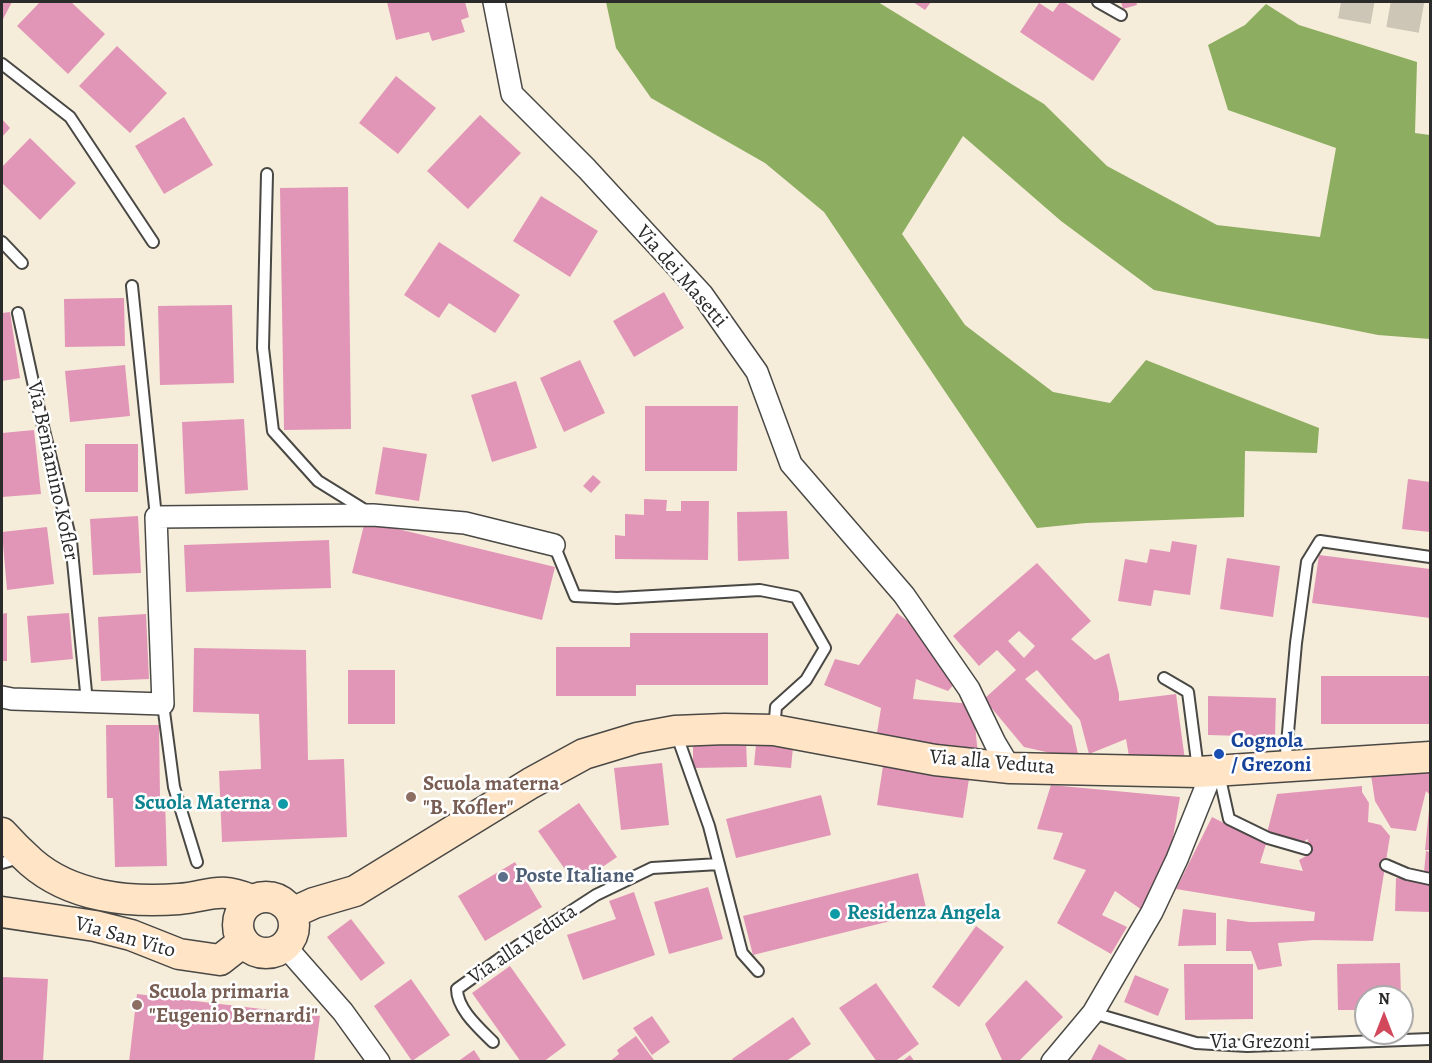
<!DOCTYPE html>
<html>
<head>
<meta charset="utf-8">
<style>
	body { margin:0 }
	#map { position:relative; width:1432px; height:1063px; overflow:hidden; background:#f5edd9; font-family:Alegreya,serif }
	canvas { display:block }
	.frame { position:absolute; inset:0; border:3px solid #2b2b2b; pointer-events:none }
	.north { position:absolute; left:1354px; top:985px; width:60px; height:60px; box-sizing:border-box; background:#fff; border:2px solid #aaa; border-radius:50%; rotate:0deg; font-size:16px; font-weight:700; line-height:24px; text-align:center; color:#2b2b2b }
	.north::after { content:''; display:block; margin:auto; width:21px; height:27px; background:#d1495b; clip-path:polygon(50% 0,100% 100%,50% 72%,0 100%) }
</style>
</head>
<body>
<div id="map">
<canvas width="1432" height="1063"></canvas>
<div class="frame"></div>
<div class="north">N</div>
</div>
<script>
const context = document.querySelector('canvas').getContext('2d');
context.lineJoin = 'round';
function paint(path, color) {
  context.fillStyle = color;
  context.fill(path, 'evenodd');
}
function trace(path, color, width, dash) {
  context.strokeStyle = color;
  context.lineWidth = width;
  context.lineCap = dash ? 'butt' : 'round';
  context.setLineDash(dash || []);
  context.stroke(path);
}
function label(font, color, halo, rows, align = 'center') {
  context.font = font + ' Alegreya,serif';
  context.lineWidth = 5;
  context.setLineDash([]);
  context.textBaseline = 'middle';
  context.strokeStyle = halo;
  context.fillStyle = color;
  for (const [text, x, y, turn = 0] of rows) {
    context.save();
    context.translate(x, y);
    context.rotate((+turn || 0) * Math.PI / 180);
    context.textAlign = isNaN(turn) ? turn : align;
    if (halo) context.strokeText(text, 0, 0);
    context.fillText(text, 0, 0);
    context.restore();
  }
}
paint(new Path2D(`
	M606,2H878L1044,104L1107,166L1217,225L1320,237L1336,148L1228,110L1208,45L1245,25L1266,4L1299,25L1417,62L1415,133L1430,135V339L1378,335L1154,290L1061,221L963,136L902,234L965,325L1053,392L1110,403L1146,360L1319,428L1317,453L1245,451L1244,517L1086,523L1037,528L824,212L765,163L651,98L616,48Z`), '#8dad61');
paint(new Path2D(`
	M2,2H12L2,21Z
	M40,2H71L105,34L68,74L17,26Z
	M387,2H465L469,17L461,20L465,32L432,41L429,32L396,40Z
	M913,2H931L925,10Z
	M1060,2H1064L1121,39L1093,81L1020,32L1039,3L1053,12Z
	M1121,2H1136L1137,5L1123,9Z
	M117,46L167,93L130,133L79,86Z
	M396,76L436,108L398,154L359,123Z
	M480,115L521,153L468,209L427,171Z
	M184,117L213,165L164,194L135,146Z
	M2,119L10,128L2,137Z
	M30,138L76,183L40,220L2,183V167Z
	M348,187L351,429L284,430L280,188Z
	M541,196L598,231L570,277L513,241Z
	M439,242L520,295L495,333L449,303L439,318L404,295Z
	M664,292L684,328L634,357L613,321Z
	M124,298L125,346L65,347L64,299Z
	M232,305L234,383L160,385L158,306Z
	M10,312L20,378L2,381V313Z
	M580,360L605,413L564,432L540,378Z
	M125,365L130,416L70,422L65,371Z
	M516,381L537,448L492,462L471,395Z
	M645,406H738L737,471H645Z
	M244,419L248,490L185,494L182,422Z
	M34,430L41,494L2,497V433Z
	M85,444H138V492H85Z
	M383,447L427,454L419,501L375,494Z
	M593,475L601,482L591,493L583,486Z
	M1408,479L1430,482V532L1402,529Z
	M644,499L667,500L666,511H681V501H709L708,560L615,559V535L625,536V514L644,515Z
	M787,511L789,559L738,561L737,512Z
	M138,516L141,573L93,575L90,519Z
	M365,521L555,567L542,620L352,573Z
	M47,527L54,584L7,590L2,532Z
	M329,540L331,588L186,592L184,545Z
	M1172,541L1197,545L1190,595L1154,590L1151,606L1118,601L1125,559L1147,563L1150,549L1170,552Z
	M1319,555L1430,569V618L1312,603Z
	M1227,558L1280,566L1273,617L1220,609Z
	M1037,563L1091,621L1071,639L1095,660L1109,653L1119,694V701L1176,694L1185,760L1129,756L1126,739L1089,754L1080,720L1037,670L1025,679L1072,726L1078,754H1055L1024,747L984,699L1016,670L997,650L979,666L953,636ZM1019,631L1035,646L1024,658L1008,641Z
	M7,613V661H2V614Z
	M69,613L73,659L31,663L27,616Z
	M897,613L934,641L957,681L948,691L916,679L913,699L973,704L978,755L876,739L881,708L824,685L835,659L859,665Z
	M146,614L149,679L101,681L98,617Z
	M630,633H768V685H636V696H556V647H630Z
	M194,648L306,650L308,760L344,759L347,837L222,842L219,771L261,769L259,714L193,712Z
	M348,670H395V724H348Z
	M1321,676H1430V724H1321Z
	M1208,696L1276,698L1275,737L1208,735Z
	M106,725H159L160,797H165L167,866L115,867L113,798H107Z
	M693,740H746L747,767L693,768Z
	M756,744L793,747L791,768L754,765Z
	M662,763L669,825L621,830L614,768Z
	M883,766L969,779L963,818L877,805Z
	M1430,770V795L1426,791L1416,831L1391,828L1375,801L1371,775Z
	M1051,785L1180,797L1168,866L1149,915L1115,891L1102,915L1127,927L1111,954L1057,923L1086,870L1053,859L1063,833L1037,829Z
	M1362,786V792L1369,803L1368,822L1381,825L1390,836L1373,941L1314,940L1278,943L1282,966L1258,970L1251,951H1226L1227,919L1249,922L1314,921L1315,912L1176,889L1212,817L1266,844L1260,863L1303,871L1299,860L1306,856L1308,839L1298,845L1267,833L1277,794Z
	M821,795L831,835L736,858L726,819Z
	M579,803L617,857L576,885L538,831Z
	M1429,810H1430V850H1425Z
	M1426,851L1430,852V872H1424Z
	M515,862L542,907L485,941L458,896Z
	M918,873L927,912L753,955L743,916Z
	M1396,878L1430,879V912L1395,911Z
	M708,887L723,939L669,954L654,902Z
	M634,892L655,955L583,980L567,935L616,919L609,901Z
	M1183,909L1216,913V945L1178,946Z
	M351,919L385,963L361,981L327,937Z
	M976,926L1004,947L959,1007L932,987Z
	M1400,963L1401,997H1366V1010H1338L1337,964Z
	M1184,964H1253V1019L1185,1020Z
	M510,966L566,1045L543,1062H521L472,993Z
	M1135,975L1169,989L1158,1016L1124,1002Z
	M2,977L48,979L43,1062H2Z
	M411,979L450,1035L412,1061L374,1006Z
	M1026,980L1063,1017L1018,1062H1003L985,1024Z
	M876,983L919,1044L894,1062H877L839,1008Z
	M137,994L320,1016L314,1062H129Z
	M652,1016L670,1042L652,1055L633,1028Z
	M793,1017L811,1044L785,1062H734L732,1059Z
	M636,1036L654,1060L609,1062L619,1054L617,1050Z
	M1099,1044L1131,1062H1090Z
	M474,1050L482,1062H457Z
	M910,1055L915,1062H901Z`), '#e296b7');
trace(new Path2D(`
	M1341,2L1430,18`), '#cdc6b6', 33, [33, 16]);
const lane = new Path2D(`
	M1098,2L1121,15
	M2,64L70,117L153,242
	M267,174L263,348L273,431L318,481L368,512
	M2,242L22,263
	M132,286L156,517
	M18,313L40,414L71,541L87,702
	M554,545L575,596L617,598L760,590L796,597L825,648L806,680L776,707L774,730
	M1164,678L1188,692L1198,769
	M163,704L174,787L197,862
	M676,733L709,826L742,953L758,971
	M1285,766L1296,643L1307,562L1320,541L1430,557
	M1214,774L1221,783L1229,819L1268,838L1306,849
	M2,863L9,861
	M1386,865L1407,874L1430,879
	M1093,1013L1196,1043L1247,1046L1430,1039
	M493,1042C479,1028 457,1009 457,989L519,945L596,895L652,868L719,864`);
const street = new Path2D(`
	M494,2L512,94L587,169L702,294L757,372L791,464L904,595L969,689L995,743L1010,768
	M2,697L12,699L163,704L156,517L373,515L465,523L554,545
	M285,946L343,1012L379,1062
	M1052,1062L1093,1013L1152,912L1177,859L1212,772`);
const secondary = new Path2D(`
	M2,833C11,843 21,853 31,862C71,897 129,903 179,899C211,896 218,886 251,900
	M238 925a28 28 0 1 1 56 0a28 28 0 1 1-56 0Z
	M2,912L95,926L131,935L179,954L220,960L243,942
	M292,913L314,903L355,891L531,783L584,754L637,738L675,731L725,729L774,730L935,760L1010,768L1198,772L1430,757`);
trace(lane, '#494845', 14);
trace(street, '#494845', 24);
trace(secondary, '#494845', 33);
trace(lane, '#fff', 10);
trace(street, '#fff', 21);
trace(secondary, '#ffe4c6', 30);
for (const [x, y, r, color] of [
	[1219,754,6,"#1a4fb4"],
	[411,797,6,"#8d6e63"],
	[283,804,6,"#0f9aa8"],
	[503,877,6,"#5c6f8a"],
	[835,914,6,"#0f9aa8"],
	[137,1005,6,"#8d6e63"]
]) {
  const dot = new Path2D();
  dot.arc(x, y, r, 0, 2 * Math.PI);
  context.fillStyle = color;
  context.fill(dot);
  trace(dot, '#fff', 2);
}
label('21px', '#2b2b2b', '#fff', [
	["Via dei Masetti",681,277,49],
	["Via Beniamino Kofler",52,471,78],
	["Via alla Veduta",992,763,5],
	["Via San Vito",125,938,16],
	["Via alla Veduta",523,945,-34],
	["Via Grezoni",1260,1043]
]);
label('bold 21px', '#164399', '#fff', [
	["Cognola",1231,742],
	["/ Grezoni",1231,766]
], 'left');
label('bold 21px', '#785e54', '#fff', [
	["Scuola materna",423,785],
	["\"B. Kofler\"",423,809],
	["Scuola primaria",149,993],
	["\"Eugenio Bernardi\"",149,1017]
], 'left');
label('bold 21px', '#0d838f', '#fff', [
	["Scuola Materna",271,804],
	["Residenza Angela",847,914,"left"]
], 'right');
label('bold 21px', '#4e5e75', '#fff', [
	["Poste Italiane",515,877]
], 'left');
</script>
</body>
</html>
